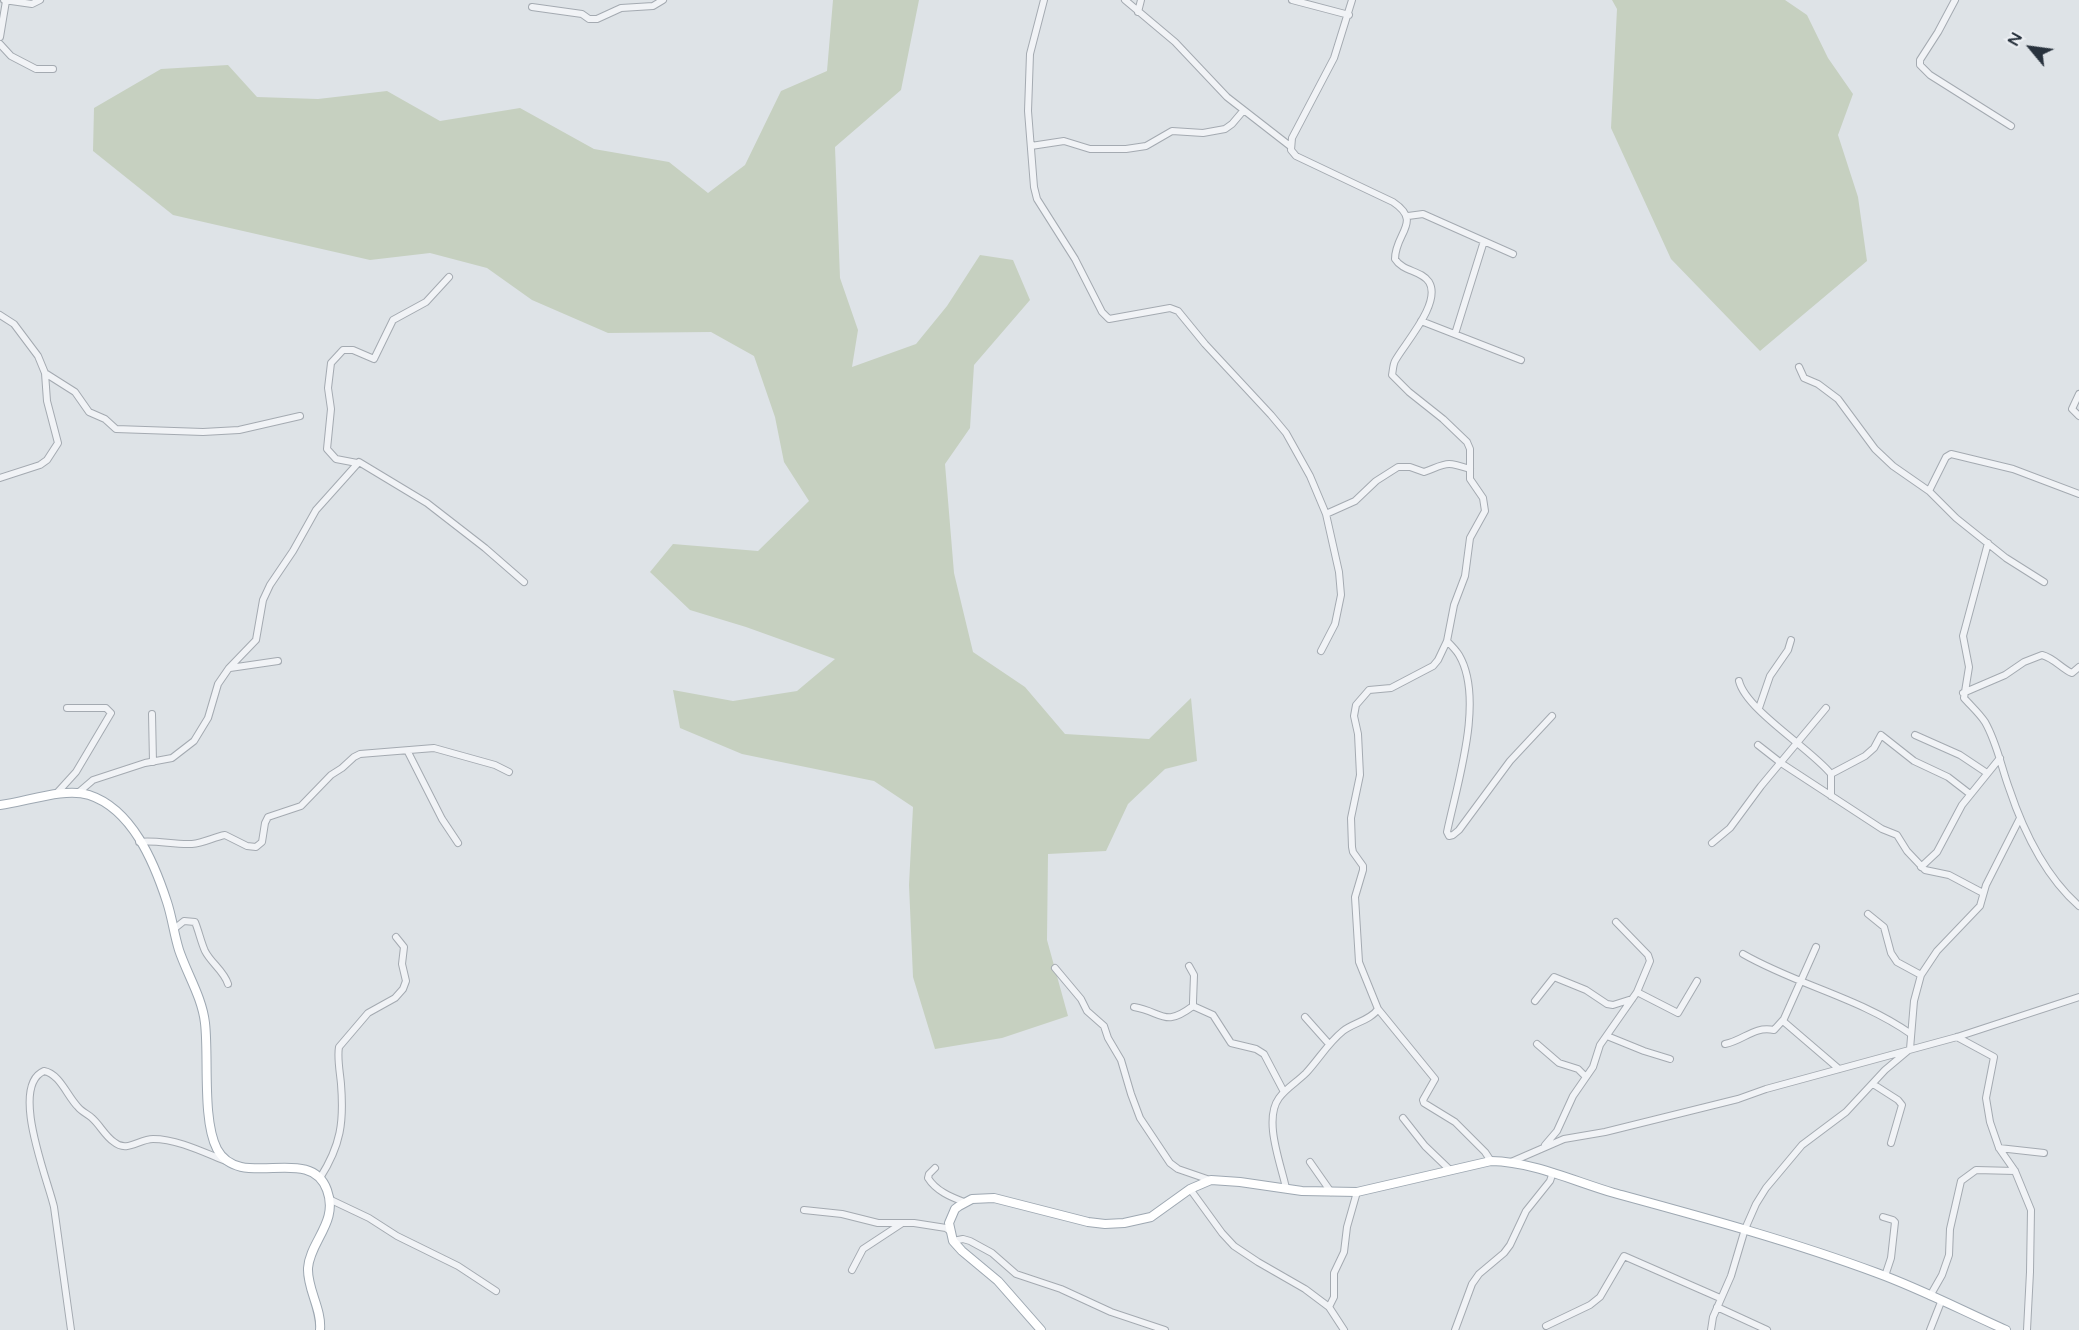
<!DOCTYPE html>
<html>
<head>
<meta charset="utf-8">
<style>
	body { margin:0 }
	#map { position:relative; width:2079px; height:1330px; overflow:hidden; background:#dee3e7; font-family:"Varela Round",sans-serif }
	canvas { display:block }
	.north { position:absolute; left:2001px; top:18px; width:60px; height:60px; -webkit-text-stroke:4px #eef1f5; paint-order:stroke; rotate:299deg; font-size:16px; font-weight:700; line-height:24px; text-align:center; color:#28323d }
	.north::after { content:''; display:block; margin:auto; width:21px; height:27px; background:#28323d; clip-path:polygon(50% 0,100% 100%,50% 72%,0 100%) }
</style>
</head>
<body>
<div id="map">
<canvas width="2079" height="1330"></canvas>
<div class="north">N</div>
</div>
<script>
const context = document.querySelector('canvas').getContext('2d');
context.lineJoin = 'round';
function paint(path, color) {
  context.fillStyle = color;
  context.fill(path, 'evenodd');
}
function trace(path, color, width, dash) {
  context.strokeStyle = color;
  context.lineWidth = width;
  context.lineCap = dash ? 'butt' : 'round';
  context.setLineDash(dash || []);
  context.stroke(path);
}
paint(new Path2D(`
	M833,0H919L901,90L835,147L840,278L858,330L852,367L916,344L947,306L980,255L1013,260L1030,300L974,365L970,428L945,464L954,573L973,652L1025,687L1065,734L1149,739L1191,698L1197,761L1165,769L1128,804L1106,851L1048,854L1047,940L1068,1016L1002,1038L935,1049L913,977L909,885L913,807L874,781L742,754L680,728L673,690L733,701L797,691L835,659L746,627L690,610L650,572L673,544L758,551L809,501L784,462L775,417L754,356L711,332L608,333L532,300L487,268L430,253L370,260L173,215L93,151L94,108L161,69L228,65L257,97L318,99L387,91L440,121L520,108L594,149L669,162L708,193L745,165L781,91L827,71Z
	M1612,0H1785L1807,15L1828,58L1853,94L1838,135L1858,197L1867,261L1760,351L1671,259L1611,128L1617,9Z`), '#c6d0c0');
const minor = new Path2D(`
	M4,0L32,4L40,0
	M1044,0L1030,54L1028,111L1034,187L1037,199L1075,259L1102,312L1109,319L1170,308L1178,311L1205,344L1271,415L1286,433L1310,476L1326,514L1339,572L1341,595L1335,624L1321,651
	M1125,0L1175,42L1227,97L1290,146
	M1292,0L1349,15
	M1955,0L1938,32L1920,60V65L1930,75L2011,126
	M532,7L582,14L589,19H597L621,8L653,6L663,0
	M1138,12L1141,0
	M0,37L6,1
	M0,44L11,56L36,69H53
	M1031,146L1064,141L1090,149H1126L1146,146L1172,131L1203,133L1225,129L1232,124L1243,111
	M1408,216L1423,214L1513,254
	M0,315L14,324L38,356L45,373L47,401L58,443L47,460L40,465L0,478
	M1421,321L1521,360
	M1455,334L1484,241
	M1799,367L1804,378L1818,384L1838,399L1875,449L1893,466L1929,491L1956,518L2006,558L2044,582
	M45,373L75,392L89,412L105,419L116,429L203,432L239,430L300,416
	M2079,394L2072,409L2079,416
	M357,463L336,459L327,449L331,409L328,388L331,363L343,350H353L374,359L393,320L426,302L449,277
	M1929,491L1946,457L1951,454L2013,469L2079,494
	M1326,514L1355,501L1376,481L1398,467H1410L1424,472C1448,463 1445,461 1470,469
	M1988,543L1963,636L1969,667L1964,698C1971,706 1979,713 1985,722C1997,743 2001,766 2009,788C2023,830 2045,876 2079,906
	M1447,641C1451,645 1456,650 1459,655C1485,699 1457,784 1447,832L1449,836L1453,835L1459,830L1510,761L1552,716
	M230,668L278,661
	M1739,681C1746,710 1811,749 1831,774V796
	M1963,693L2005,675L2024,662L2042,655C2054,658 2062,669 2072,673L2079,667
	M1759,708L1770,676L1788,650L1791,640
	M152,714L153,762
	M1915,735L1960,755L1987,773
	M1758,745L1781,763L1882,829L1897,835L1907,851L1925,870L1949,875L1983,893
	M408,752L442,819L458,843
	M1831,774L1865,756L1874,748L1881,735L1914,761L1948,777L1970,794
	M79,792L93,780L145,763L172,758L194,741L208,718L218,684L229,668L256,640L263,600L270,585L293,551L316,510L359,462L427,503L485,548L524,582
	M56,794L76,772L111,713L106,708H67
	M139,842C157,840 174,845 192,844C204,843 214,837 225,835L247,846L256,847L262,842L265,823L268,817L301,806L331,775L342,768L354,757L360,754L434,748L495,765L509,772
	M1712,843L1730,828L1761,786L1826,708
	M1921,867L1937,852L1962,805L2000,758
	M1868,914L1884,927L1891,953L1897,962L1921,975
	M174,929L184,921L195,922C199,932 201,942 205,951C211,963 224,971 228,984
	M1816,947L1783,1021L1839,1069
	M1743,954C1797,985 1860,998 1911,1034
	M1055,968L1081,999L1087,1011L1104,1026L1108,1038L1121,1060L1131,1094L1140,1118L1170,1163L1178,1169L1210,1180
	M1637,992L1678,1013L1697,981
	M1535,1001L1554,977L1586,990L1607,1004L1613,1005L1632,999
	M1193,1006L1213,1015L1231,1043L1256,1049L1264,1054L1284,1092
	M1134,1007C1163,1012 1164,1028 1193,1006V1002L1194,975L1189,966
	M1378,1009L1435,1079L1423,1100L1424,1103L1455,1122L1485,1152L1491,1161
	M1305,1017L1329,1044
	M1607,1036L1644,1051L1670,1059
	M1957,1037L1994,1057L1986,1098L1990,1122L1999,1148L2015,1171L2031,1210L2030,1272L2027,1330
	M1537,1044L1559,1063L1578,1069L1586,1077
	M1725,1044C1745,1040 1753,1026 1774,1030L1783,1020
	M1873,1084L1898,1100L1902,1105L1891,1143
	M1403,1118L1425,1146L1450,1170
	M1545,1145L1557,1131L1573,1096L1593,1067L1600,1045L1637,992L1650,961L1648,955L1616,922
	M1999,1148L2044,1153
	M1310,1162L1331,1192
	M1511,1162L1564,1139L1605,1132L1738,1099L1766,1089L1957,1037L2079,997
	M935,1168L929,1174L928,1178C936,1191 951,1197 964,1202
	M320,1178C341,1145 344,1122 341,1084C340,1072 337,1058 339,1047L368,1013L395,998L403,989L406,981L402,964L404,947L396,937
	M1286,1188C1281,1164 1263,1120 1279,1098C1286,1088 1297,1082 1306,1073C1319,1059 1328,1043 1343,1031C1353,1023 1371,1020 1378,1009L1359,962L1355,897L1363,870V866L1353,852L1352,847L1351,818L1360,775L1358,734L1354,716L1356,705L1369,690L1391,688L1433,666L1438,660L1447,641L1454,605L1465,576L1470,538L1485,511L1483,498L1470,479V449L1467,442L1443,419L1409,392L1392,375C1393,370 1393,365 1395,361C1404,344 1442,303 1429,282C1421,270 1403,272 1395,259C1395,233 1423,222 1393,202L1296,156L1291,150L1292,138L1334,58L1352,0
	M1190,1189L1222,1233L1234,1246L1258,1262L1305,1289L1329,1307
	M329,1199L369,1218L397,1236L458,1266L496,1291
	M804,1210L842,1214L878,1223H914L946,1228L950,1231
	M1883,1217L1893,1220L1895,1222L1891,1258L1885,1276
	M953,1241L963,1239L970,1241L992,1253L1016,1274L1061,1289L1111,1312L1165,1330
	M852,1270L863,1249L901,1224
	M1930,1296L1942,1275L1949,1255L1950,1229L1961,1181L1976,1170L2015,1171
	M1717,1307L1767,1330
	M1546,1326L1590,1305L1600,1297L1624,1256L1720,1298
	M71,1330L54,1207C48,1180 9,1086 44,1071C60,1074 67,1096 78,1107C82,1112 88,1114 92,1118C100,1125 105,1136 114,1142C127,1153 139,1139 153,1139C178,1139 205,1153 228,1162
	M1344,1330L1329,1307L1334,1297V1273L1344,1252L1347,1227L1357,1192
	M1455,1330L1472,1284L1479,1274L1504,1253L1510,1245L1526,1211L1550,1181L1553,1172
	M1711,1330L1713,1317L1731,1276L1745,1229L1756,1204L1766,1188L1802,1145L1846,1112L1885,1070L1910,1049L1914,1001L1921,975L1937,951L1980,906L1986,885L2020,818
	M1930,1330L1941,1302`);
const major = new Path2D(`
	M0,805C26,802 64,787 89,795C132,809 154,862 167,902C172,917 174,934 179,950C187,974 202,997 205,1023C209,1057 202,1120 217,1149C240,1192 310,1143 327,1190C339,1222 310,1241 308,1268C307,1289 322,1309 320,1330
	M1041,1330L998,1281L962,1251L953,1241L949,1223L955,1209L959,1206L972,1199L994,1198L1088,1222L1105,1224L1124,1223L1151,1217L1190,1189L1211,1180L1240,1182L1302,1191L1357,1192L1491,1161C1534,1162 1573,1181 1614,1193C1702,1217 1791,1241 1877,1273C1921,1289 1963,1311 2006,1330`);
trace(minor, '#a4aab1', 8);
trace(major, '#9ea8b2', 10);
trace(minor, '#f1f3f6', 6);
trace(major, '#fff', 8);
</script>
</body>
</html>
